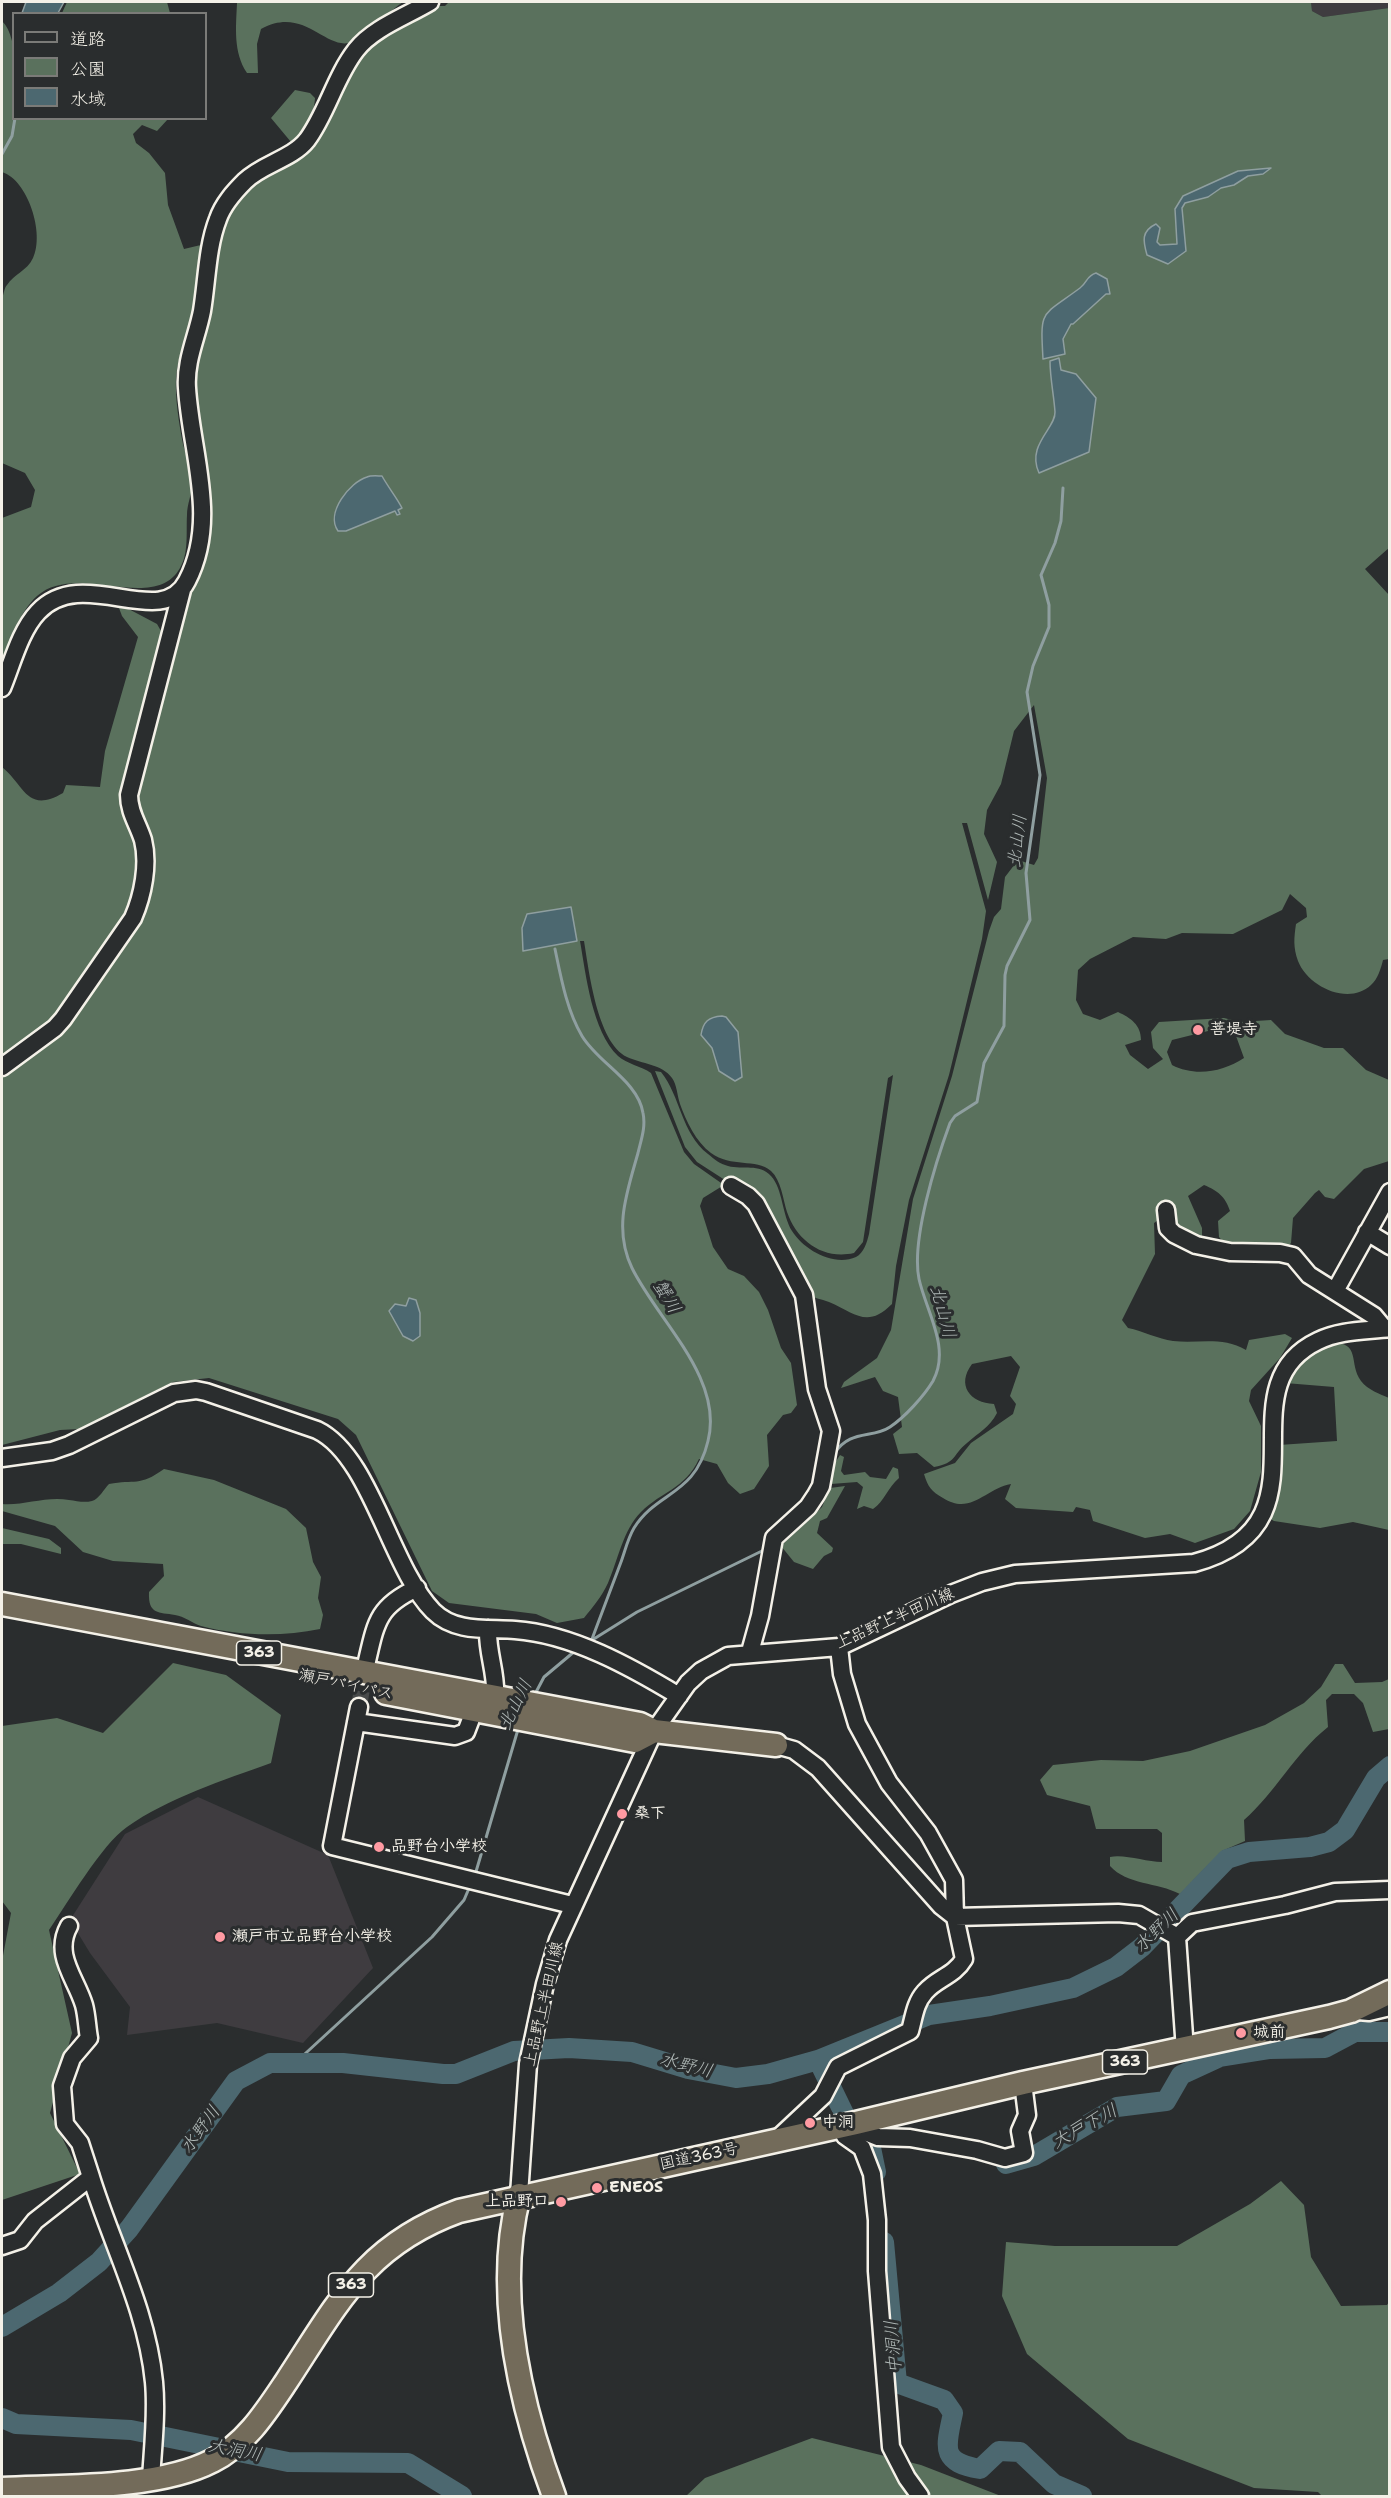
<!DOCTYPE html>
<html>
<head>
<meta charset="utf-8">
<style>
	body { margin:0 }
	#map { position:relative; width:1391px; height:2498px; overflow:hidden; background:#2a2d2e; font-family:"Shantell Sans","Klee One",sans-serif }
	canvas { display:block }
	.frame { position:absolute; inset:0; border:3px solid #f4f1e8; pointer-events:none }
	.legend { position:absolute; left:12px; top:12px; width:195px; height:108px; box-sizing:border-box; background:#2a2d2e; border:2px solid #7b7b78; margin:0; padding:8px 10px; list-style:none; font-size:18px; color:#f4f1e8 }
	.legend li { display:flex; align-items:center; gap:12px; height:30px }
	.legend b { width:30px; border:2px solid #7b7b78 }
</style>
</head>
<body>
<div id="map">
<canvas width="1391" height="2498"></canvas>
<div class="frame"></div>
<ul class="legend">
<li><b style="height:8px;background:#2a2d2e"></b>道路</li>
<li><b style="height:16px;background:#5a715d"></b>公園</li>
<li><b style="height:16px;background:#4c6870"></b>水域</li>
</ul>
</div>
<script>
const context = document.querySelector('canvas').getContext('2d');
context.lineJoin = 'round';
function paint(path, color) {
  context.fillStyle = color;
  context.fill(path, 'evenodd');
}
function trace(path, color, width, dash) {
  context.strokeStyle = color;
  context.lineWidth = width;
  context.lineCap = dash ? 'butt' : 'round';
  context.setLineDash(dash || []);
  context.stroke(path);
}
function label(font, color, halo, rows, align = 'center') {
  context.font = font + ' "Shantell Sans","Klee One",sans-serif';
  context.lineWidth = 6;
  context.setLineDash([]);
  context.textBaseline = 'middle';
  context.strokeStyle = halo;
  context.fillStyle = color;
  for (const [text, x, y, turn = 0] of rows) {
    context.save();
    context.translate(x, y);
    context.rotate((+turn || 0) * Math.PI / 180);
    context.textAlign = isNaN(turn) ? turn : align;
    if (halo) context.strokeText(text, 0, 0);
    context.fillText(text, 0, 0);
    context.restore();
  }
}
paint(new Path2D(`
	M1311,2H1389V8L1323,17L1312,11Z
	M198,1797L328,1855L373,1968L303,2043L217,2023L127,2035L130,2007L90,1953L70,1920L125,1834Z`), '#3f3c40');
paint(new Path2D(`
	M67,2H167L170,13H62Z
	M227,2H403C391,10 362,38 352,42C326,52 305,5 261,29L257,44L258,73H247C233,52 236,27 237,3Z
	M449,2H1311L1312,11L1323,17L1389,8L1390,547L1365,569L1389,595V959L1383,960C1381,968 1378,979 1371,985C1349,1006 1308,987 1298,961C1293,947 1294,938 1296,924L1307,917L1306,908L1290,894L1282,910L1233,934L1182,933L1166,939L1133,937L1090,959L1078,970L1076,1000L1083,1014L1100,1020L1118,1012C1131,1018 1141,1025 1141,1040L1125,1045L1130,1055L1148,1069L1163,1059L1153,1048L1151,1032L1159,1022L1224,1018L1240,1022L1271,1020L1285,1034L1324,1048H1343L1366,1070L1389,1080V1161L1364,1169L1334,1199L1325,1197L1319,1190L1315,1193L1293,1218L1291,1243L1285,1249L1224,1243L1219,1237L1218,1221L1230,1211C1225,1196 1218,1191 1204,1185L1188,1196L1202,1228V1236L1197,1239L1161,1218L1154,1223L1155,1254L1122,1320L1128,1328C1143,1331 1158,1339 1173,1341C1198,1344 1222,1336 1246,1350L1249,1340L1285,1334L1292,1338L1280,1358L1251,1390L1249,1401L1261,1426V1472L1250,1511L1234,1529L1195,1543L1170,1534L1145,1538L1093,1521L1090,1510L1076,1507L1073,1512L1016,1508L1005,1499L1011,1484C986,1488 971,1516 943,1498C931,1491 928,1487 924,1474L955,1463L971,1443L1013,1414L1016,1404L1010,1396L1020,1367L1011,1356L972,1364C956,1385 970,1403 994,1404L997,1413C989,1428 979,1432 967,1443C952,1455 957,1463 934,1467L917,1453L899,1454L893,1434L902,1427L898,1397L883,1391L875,1377L841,1388L844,1382L877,1358L891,1330L913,1199L952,1076L989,931L994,917L1001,909L1005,877L1018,860L1034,865L1038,858L1047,778L1034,705L1014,731L1001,784L987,810L984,834L997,862L988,900L967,823H962L986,911L982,939L949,1075L909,1200L896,1266L892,1304C867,1329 855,1313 829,1302C821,1299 814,1298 806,1294L759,1202L697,1162L685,1147L655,1071L661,1072C681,1097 681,1133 708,1154C714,1159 720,1164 728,1166C743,1170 759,1163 771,1176C783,1189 782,1215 792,1231C804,1250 834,1267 856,1257C864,1253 867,1242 869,1234L893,1075L888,1078L863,1242L854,1253C823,1260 797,1241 787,1212C783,1199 781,1180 771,1171C756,1158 731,1168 711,1153C696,1142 686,1121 680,1104C677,1095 677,1085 672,1078C662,1064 642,1064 627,1057C597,1042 589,971 584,941H580C586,975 592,1031 618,1056C627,1064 641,1066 651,1073L684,1152L694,1164L724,1185L703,1198L700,1206L713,1247L728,1269L744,1276L759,1292L768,1310L781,1348L791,1363L797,1405L791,1413L783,1415L767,1435L769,1466L754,1489L740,1494L728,1483L717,1464L699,1459C685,1489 662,1491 641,1512C623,1530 618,1560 608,1583C602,1596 593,1607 584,1618L557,1623L536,1614L449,1603L432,1591L356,1435L338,1419L209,1378L173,1382L79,1429L60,1430L2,1445V1070L31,1050L142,905L132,798L172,647L201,557L195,373L219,239L228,211L250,185L300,153L355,61L369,47L435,6H445ZM1208,1031H1225L1236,1036L1244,1058C1223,1072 1195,1077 1172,1065L1167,1052L1172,1040Z
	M2,21C21,39 13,92 14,118L168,119L157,131L142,125L133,134L136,143L149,153L165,173L168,205L184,249L205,244C202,264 201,286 196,307C190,329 178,353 176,377C175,398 179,424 183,444C186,457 193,470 192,484C192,494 187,504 187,515C186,532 189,553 180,568C154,614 76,561 37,596C18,613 11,642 2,664V518L31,507L35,490L25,473L2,463V298C4,294 4,288 7,285C14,274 27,271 33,258C45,234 28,180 2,172Z
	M295,90L310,93L315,98C314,114 307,135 291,142L271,118Z
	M123,606L157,624L165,638L126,794L140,843L138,899L59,1020L2,1065V767C25,786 27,814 63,793L66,785L100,787L105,751L138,637L122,616L119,608Z
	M1331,1342C1362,1343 1348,1363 1361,1381C1368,1390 1380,1394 1389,1398V1530L1353,1522L1320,1528L1274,1521L1269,1518L1281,1480L1279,1445L1337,1441L1334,1387L1285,1383L1294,1367Z
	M840,1455L844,1457L841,1471L844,1475L865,1472L870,1477L886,1479L893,1467L898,1469L899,1478C888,1487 884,1502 873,1509L864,1506L857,1509L863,1487L857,1482L831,1484L833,1466Z
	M164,1469L214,1480L286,1509L306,1528L313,1562L321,1577L318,1598L323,1615L320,1629C282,1637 239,1636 201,1626C192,1623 184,1616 175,1615C159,1612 148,1615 149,1592L164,1576L163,1564L113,1561L83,1552L55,1526L2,1511V1504C23,1506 46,1496 69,1500C77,1501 84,1503 92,1501C99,1499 104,1489 109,1484C135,1479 139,1487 164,1469Z
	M845,1486L827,1518L820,1521L817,1533L833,1548L832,1552L824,1556L813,1569L794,1562L781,1546L822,1507L830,1488Z
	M2,1528L49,1539L61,1548V1554L21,1544H2Z
	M173,1663L226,1675L281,1715L271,1763C224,1780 168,1798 127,1827C102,1844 67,1904 49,1930L72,2033L50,2113L80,2174L2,2200V1961L11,1913L2,1901V1726L57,1718L103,1733Z
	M1335,1664H1343L1355,1683L1382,1682L1389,1679V1729L1373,1732L1363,1703L1354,1694H1332L1326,1700L1328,1727C1294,1754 1276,1792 1244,1820L1245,1841L1222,1851L1180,1894C1157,1882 1127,1885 1110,1866V1857C1125,1854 1146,1862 1162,1862V1833L1157,1829H1096L1090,1806L1047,1795L1040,1780L1053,1765L1101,1760L1143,1761L1190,1751L1265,1725L1304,1703L1321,1687Z
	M1281,2181L1304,2205L1311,2257L1341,2306L1387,2305L1389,2302V2496H1322L1318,2492L1254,2488L1128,2439L1027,2354L1002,2296L1006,2242L1055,2246H1177L1250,2204Z
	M812,2438L921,2465L1001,2496H686L705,2478Z`), '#5a715d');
const water = new Path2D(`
	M26,2H64L58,13H22Z
	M1271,168L1263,174L1248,176L1234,185L1221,188L1208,197L1185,203L1182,208L1186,251L1168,264L1147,255C1143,241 1141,231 1156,224L1160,228L1157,242L1160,245L1177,244L1175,209L1183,196L1238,171Z
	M1096,273L1107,279L1110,294H1106L1073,324H1071L1063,339L1065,354L1043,359C1040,308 1041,317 1080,288C1088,282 1086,276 1096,273Z
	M1059,358L1061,370L1076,374L1096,398L1089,452L1039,473C1026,445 1056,428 1055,412C1054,396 1050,378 1050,361Z
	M382,476C388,487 397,498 402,508L398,510L400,514L397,515L395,511L346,531H338C325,513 350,482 367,477C371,475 378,476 382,476Z
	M571,907L577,941L523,951L522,928L527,914Z
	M722,1016L726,1017L738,1032L742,1077L735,1081L719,1071L712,1048L701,1035C703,1022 708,1017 722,1016Z
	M409,1298L416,1300L420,1313V1336L413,1341L403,1336L389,1311L395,1304L406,1306Z`);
paint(water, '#4c6870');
trace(water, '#8f9fa0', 1.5);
trace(new Path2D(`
	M2,154L12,136L15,118
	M555,949C561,978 567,1011 582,1036C598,1063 638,1081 643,1113C646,1127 641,1140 638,1153C627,1192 613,1229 632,1268C658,1321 724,1378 708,1441C695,1496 657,1491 634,1528C628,1538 625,1551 621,1562C611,1588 602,1613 592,1639
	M834,1454C850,1429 872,1439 890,1427C905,1417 924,1396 933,1381C951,1348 926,1311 919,1279C911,1240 936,1161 950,1123L955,1116L977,1102L984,1063L1004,1026L1005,975L1007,966L1030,920L1026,873L1040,775L1027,692L1033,666L1049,627V605L1041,575L1055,543L1061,521L1063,488
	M785,1539L795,1529
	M589,1642L637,1612L766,1549
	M534,1696L544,1677L575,1651
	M475,1875L519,1726
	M295,2063L432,1937L464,1900L470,1886`), '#8f9fa0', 3);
trace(new Path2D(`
	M818,2060L853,2132L870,2143L876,2172
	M1006,2164L1034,2156L1117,2107L1166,2101L1181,2075L1220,2057L1270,2049L1325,2048L1355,2032H1390
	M884,2242L897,2383L944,2400L953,2413C946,2447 939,2462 980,2469L999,2451L1020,2452L1054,2484L1082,2496
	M2,2327L59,2293L99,2262L129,2229L236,2081L270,2063H343L443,2074H456L514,2051L569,2048L632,2052L688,2069L736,2078L768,2074L818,2060L929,2015L990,2006L1073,1988L1116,1967L1142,1947L1227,1859L1249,1852L1310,1847L1329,1842L1345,1830L1376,1778L1390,1766
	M2,2418L16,2424L131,2430L288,2462L408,2463L462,2496`), '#4c6870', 20);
trace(new Path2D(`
	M359,1707L366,1663`), '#484a4a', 16, [16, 8]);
const minor = new Path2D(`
	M2,688C12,664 20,631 38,612C83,564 161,632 187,581C219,519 191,453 187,388C185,361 197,337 202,311C207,281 207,247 218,219C223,204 234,192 245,181C262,164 292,159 307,140C327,113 335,77 356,50C373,28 407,16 430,2
	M2,1067L55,1028L63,1019L133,918C143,895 149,864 143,840C138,824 129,812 129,795L182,590
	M731,1186L748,1196L756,1204L804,1295L817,1389L831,1431L821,1486L816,1495L808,1507L774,1538L760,1616L750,1652
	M1166,1210L1168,1228L1174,1234L1196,1245L1230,1252L1280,1253L1293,1256L1309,1275L1374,1316L1384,1328
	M1367,1232L1390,1246
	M1335,1291L1390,1192
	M2,1458L52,1451L69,1445L174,1393L196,1390L206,1392L317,1430C371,1456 390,1567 433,1611C455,1633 487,1628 515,1630C572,1634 631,1667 679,1696
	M488,1629C487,1653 497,1674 495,1697
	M367,1661C376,1622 378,1606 417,1588
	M359,1707L332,1846L572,1905
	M356,1722L455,1736L466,1732L474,1711
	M776,1745L794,1750L818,1768L941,1906L955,1917L1118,1913L1139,1915L1174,1935L1177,1937L1185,2050
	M69,1926C53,1955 76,1978 84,2005C87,2016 87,2028 89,2038L72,2058L62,2086L65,2124L80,2143L91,2177
	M1177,1937L1192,1923L1285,1905L1335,1892L1390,1890
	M1358,2011L1369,2012L1390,2007
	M856,2123L858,2129L878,2137L910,2138L977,2150L1005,2158L1024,2153L1020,2131L1027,2115L1023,2083
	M840,2127L845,2136L862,2148L872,2174L877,2220V2271L891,2447L907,2478L920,2496
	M775,2141L823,2096L838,2067L910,2031C914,2017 915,2003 925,1992C937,1978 954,1976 964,1959L955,1917L954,1880L928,1833L889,1783L857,1724L842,1674L839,1647
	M519,2195L528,2064L545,1984L558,1940L654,1731L688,1683L701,1671L728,1656L839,1647L951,1594L982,1582L1015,1574L1194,1563C1338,1524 1219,1388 1318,1341C1340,1330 1365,1331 1390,1328
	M2,2246L20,2240L35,2221L91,2177C112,2245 147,2310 154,2382C157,2413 153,2447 151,2478`);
const highway = new Path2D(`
	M2,1604L640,1724L654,1731L776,1745
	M386,1693L635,1741L654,1731
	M519,2195C494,2292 520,2404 554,2496
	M2,2489C62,2486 158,2489 212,2461C245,2445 266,2412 286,2382C338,2303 365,2245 459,2211L856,2123L1023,2083L1329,2017L1351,2011L1390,1992`);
trace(minor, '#f4f1e8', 21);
trace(highway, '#f4f1e8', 27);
trace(minor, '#2a2d2e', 16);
trace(highway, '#736b5a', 22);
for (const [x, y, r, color] of [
	[1198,1030,6,"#ff9aa2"],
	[622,1814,6,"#ff9aa2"],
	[379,1847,6,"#ff9aa2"],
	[220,1937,6,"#ff9aa2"],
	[1241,2033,6,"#ff9aa2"],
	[810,2123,6,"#ff9aa2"],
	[597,2188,6,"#ff9aa2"],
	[561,2202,6,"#ff9aa2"]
]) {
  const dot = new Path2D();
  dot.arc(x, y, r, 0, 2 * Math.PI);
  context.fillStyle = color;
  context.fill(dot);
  trace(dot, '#2a2d2e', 2);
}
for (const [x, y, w] of [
	[259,1653,45],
	[1125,2062,45],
	[351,2285,45]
]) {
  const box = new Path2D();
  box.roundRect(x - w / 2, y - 12, w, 24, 4.5);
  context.fillStyle = '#2a2d2e';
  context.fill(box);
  trace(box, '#f4f1e8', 1.5);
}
label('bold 15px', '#f4f1e8', null, [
	["363",259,1653],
	["363",1125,2062],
	["363",351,2285]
]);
label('bold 16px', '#f4f1e8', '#2a2d2e', [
	["菩堤寺",1210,1030],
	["桑下",634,1814],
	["品野台小学校",391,1847],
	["瀬戸市立品野台小学校",232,1937],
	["城前",1253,2033],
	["中洞",822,2123],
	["ENEOS",609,2188],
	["上品野口",549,2202,"right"]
], 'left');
label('16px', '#f4f1e8', '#2a2d2e', [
	["上品野上半田川線",895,1619,-24],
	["瀬戸バイパス",346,1685,12],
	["上品野上半田川線",544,2004,-77],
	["国道363号",699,2157,-12]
]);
label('italic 18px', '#b1bab8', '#2a2d2e', [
	["北山川",1018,841,-83],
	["蟹川",666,1297,59],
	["北山川",942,1312,75],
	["北山川",516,1705,-64],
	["水野川",1157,1931,-44],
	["水野川",686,2066,14],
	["大戸下川",1085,2127,-29],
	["水野川",201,2130,-54],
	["中洞川",894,2347,-94],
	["大洞川",235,2451,11]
]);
</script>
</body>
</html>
